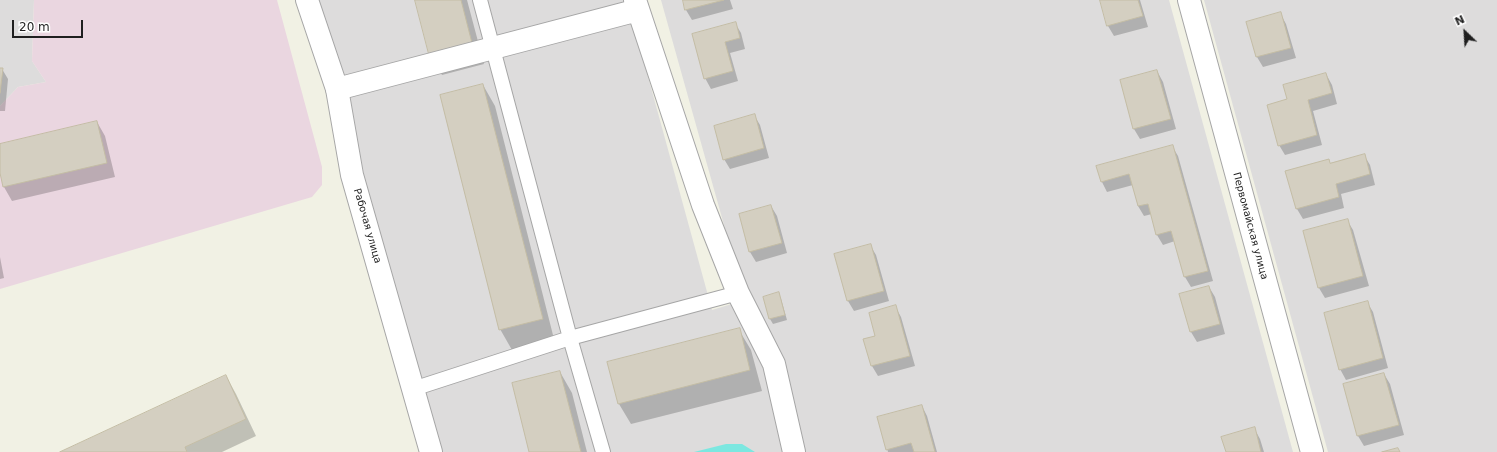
<!DOCTYPE html>
<html>
<head>
<meta charset="utf-8">
<style>
	body { margin:0 }
	#map { position:relative; width:1497px; height:452px; overflow:hidden; background:#f1f1e4; font-family:"DejaVu Sans",sans-serif }
	canvas { display:block }
	.north { position:absolute; left:1445px; top:12px; width:40px; height:40px; -webkit-text-stroke:3px #fff; paint-order:stroke; rotate:335deg; font-size:11px; font-weight:700; line-height:16px; text-align:center; color:#1f1f1f }
	.north::after { content:''; display:block; margin:auto; width:14px; height:18px; background:#1f1f1f; clip-path:polygon(50% 0,100% 100%,50% 72%,0 100%) }
	.scale { position:absolute; left:12px; top:20px; width:71px; height:18px; box-sizing:border-box; border:2px solid #1f1f1f; border-top:0; padding-left:5px; font-size:12px; line-height:14px; white-space:nowrap; color:#1f1f1f; -webkit-text-stroke:3px #fff; paint-order:stroke }
</style>
</head>
<body>
<div id="map">
<canvas width="1497" height="452"></canvas>
<div class="north">N</div>
<div class="scale">20 m</div>
</div>
<script>
const context = document.querySelector('canvas').getContext('2d');
context.lineJoin = 'round';
function paint(path, color) {
  context.fillStyle = color;
  context.fill(path, 'evenodd');
}
function trace(path, color, width, dash) {
  context.strokeStyle = color;
  context.lineWidth = width;
  context.lineCap = dash ? 'butt' : 'round';
  context.setLineDash(dash || []);
  context.stroke(path);
}
function label(font, color, halo, rows, align = 'center') {
  context.font = font + ' "DejaVu Sans",sans-serif';
  context.lineWidth = 4;
  context.setLineDash([]);
  context.textBaseline = 'middle';
  context.strokeStyle = halo;
  context.fillStyle = color;
  for (const [text, x, y, turn = 0] of rows) {
    context.save();
    context.translate(x, y);
    context.rotate((+turn || 0) * Math.PI / 180);
    context.textAlign = isNaN(turn) ? turn : align;
    if (halo) context.strokeText(text, 0, 0);
    context.fillText(text, 0, 0);
    context.restore();
  }
}
paint(new Path2D(`
	M0,0H34L32,61L46,82L18,87L0,106Z
	M314,0H627L712,310L745,300L661,0H1169L1293,452H440Z
	M1204,0H1497V452H1328Z`), '#dddcdc');
paint(new Path2D(`
	M34,0H277L322,167V185L312,197L0,289V106L18,87L46,82L32,61Z`), '#ead6e0');
paint(new Path2D(`
	M726,444H742L755,452H694Z`), '#7ce7e0');
paint(new Path2D(`
	M416,0H467L484,64L442,75L430,54Z
	M684,0H730L733,9L692,20L686,10Z
	M1104,0H1140L1148,27L1114,36L1108,26Z
	M1280,13L1286,24L1296,58L1263,67L1257,57Z
	M735,23L741,33L745,49L730,53L738,81L711,89L705,78Z
	M0,69H2L8,79L5,111H0Z
	M1157,71L1163,82L1176,129L1140,139L1134,129L1121,81Z
	M1326,74L1332,85L1337,104L1313,111L1322,145L1285,155L1279,145L1288,100Z
	M483,85L495,106L554,339L512,350L500,329Z
	M754,115L760,125L769,158L730,169L724,159Z
	M97,122L105,136L115,177L12,201L4,187L0,169V145Z
	M1172,146L1178,156L1213,281L1191,287L1185,277L1175,241L1163,245L1157,235L1152,214L1144,216L1138,206L1133,185L1107,192L1102,182Z
	M1364,155L1370,165L1375,185L1341,194L1344,208L1303,219L1297,209L1286,171L1331,164Z
	M771,206L777,216L787,253L756,262L750,252L740,215Z
	M1347,220L1353,230L1369,286L1325,298L1319,288L1304,232Z
	M870,245L876,255L889,301L854,311L848,301Z
	M0,257L4,278L0,279Z
	M1209,287L1215,297L1225,334L1197,342L1191,332Z
	M778,294L781,299L787,320L773,324L770,319L764,298Z
	M1367,302L1373,312L1388,368L1346,380L1340,369Z
	M895,306L901,317L915,366L878,376L872,366L865,340L877,336Z
	M739,330L751,350L762,391L631,424L619,404Z
	M560,372L572,393L587,452H530Z
	M1384,374L1390,384L1404,435L1364,446L1358,436L1344,385Z
	M226,376L236,394L256,436L222,452H62Z
	M922,406L927,416L937,452H888L878,418Z
	M1254,428L1260,439L1264,452H1227Z`), '#0003');
const building = new Path2D(`
	M415,0H461L472,43L429,54Z
	M683,0H724L685,10Z
	M1100,0H1138L1143,16L1107,26Z
	M1281,12L1291,48L1256,57L1246,22Z
	M736,22L740,38L725,42L733,71L704,79L692,34Z
	M0,68H3L0,93Z
	M1157,70L1171,119L1133,129L1120,80Z
	M1326,73L1332,93L1308,100L1317,135L1278,146L1267,105L1287,99L1283,85Z
	M483,84L543,319L499,330L440,95Z
	M755,114L764,148L723,160L714,126Z
	M97,121L107,163L3,187L0,173V144Z
	M1173,145L1208,271L1184,277L1171,231L1156,235L1148,204L1138,206L1129,174L1101,182L1096,166Z
	M1365,154L1370,174L1336,184L1339,197L1296,209L1285,171L1329,159L1330,163Z
	M771,205L782,243L749,252L739,214Z
	M1348,219L1363,276L1318,288L1303,231Z
	M871,244L884,291L847,301L834,254Z
	M1209,286L1220,324L1190,332L1179,294Z
	M779,292L785,315L769,319L763,297Z
	M1368,301L1383,358L1339,370L1324,313Z
	M896,305L910,356L871,366L863,339L875,336L869,313Z
	M740,328L750,370L618,404L607,362Z
	M560,371L581,452H529L512,383Z
	M1384,373L1399,425L1357,436L1343,384Z
	M226,375L246,419L185,447L187,452H60Z
	M922,405L935,452H914L911,443L886,450L877,417Z
	M1255,427L1261,452H1226L1221,437Z
	M1398,448L1400,452H1382Z`);
paint(building, '#d4cfc1');
trace(building, '#c4bda5', 1);
const service = new Path2D(`
	M480,0L570,338L603,452
	M413,389L570,338L738,293`);
const minor = new Path2D(`
	M635,0L703,205L738,293L774,364L794,452
	M1189,0L1312,452
	M337,89L638,10`);
const tertiary = new Path2D(`
	M307,0L337,89L352,175L431,452`);
trace(service, '#a6a6a6', 16);
trace(minor, '#a6a6a6', 24);
trace(tertiary, '#a6a6a6', 24);
trace(service, '#fff', 14);
trace(minor, '#fff', 22);
trace(tertiary, '#fff', 22);
label('10px', '#1f1f1f', '#fff', [
	["Рабочая улица",367,226,74],
	["Первомайская улица",1250,226,75]
]);
</script>
</body>
</html>
